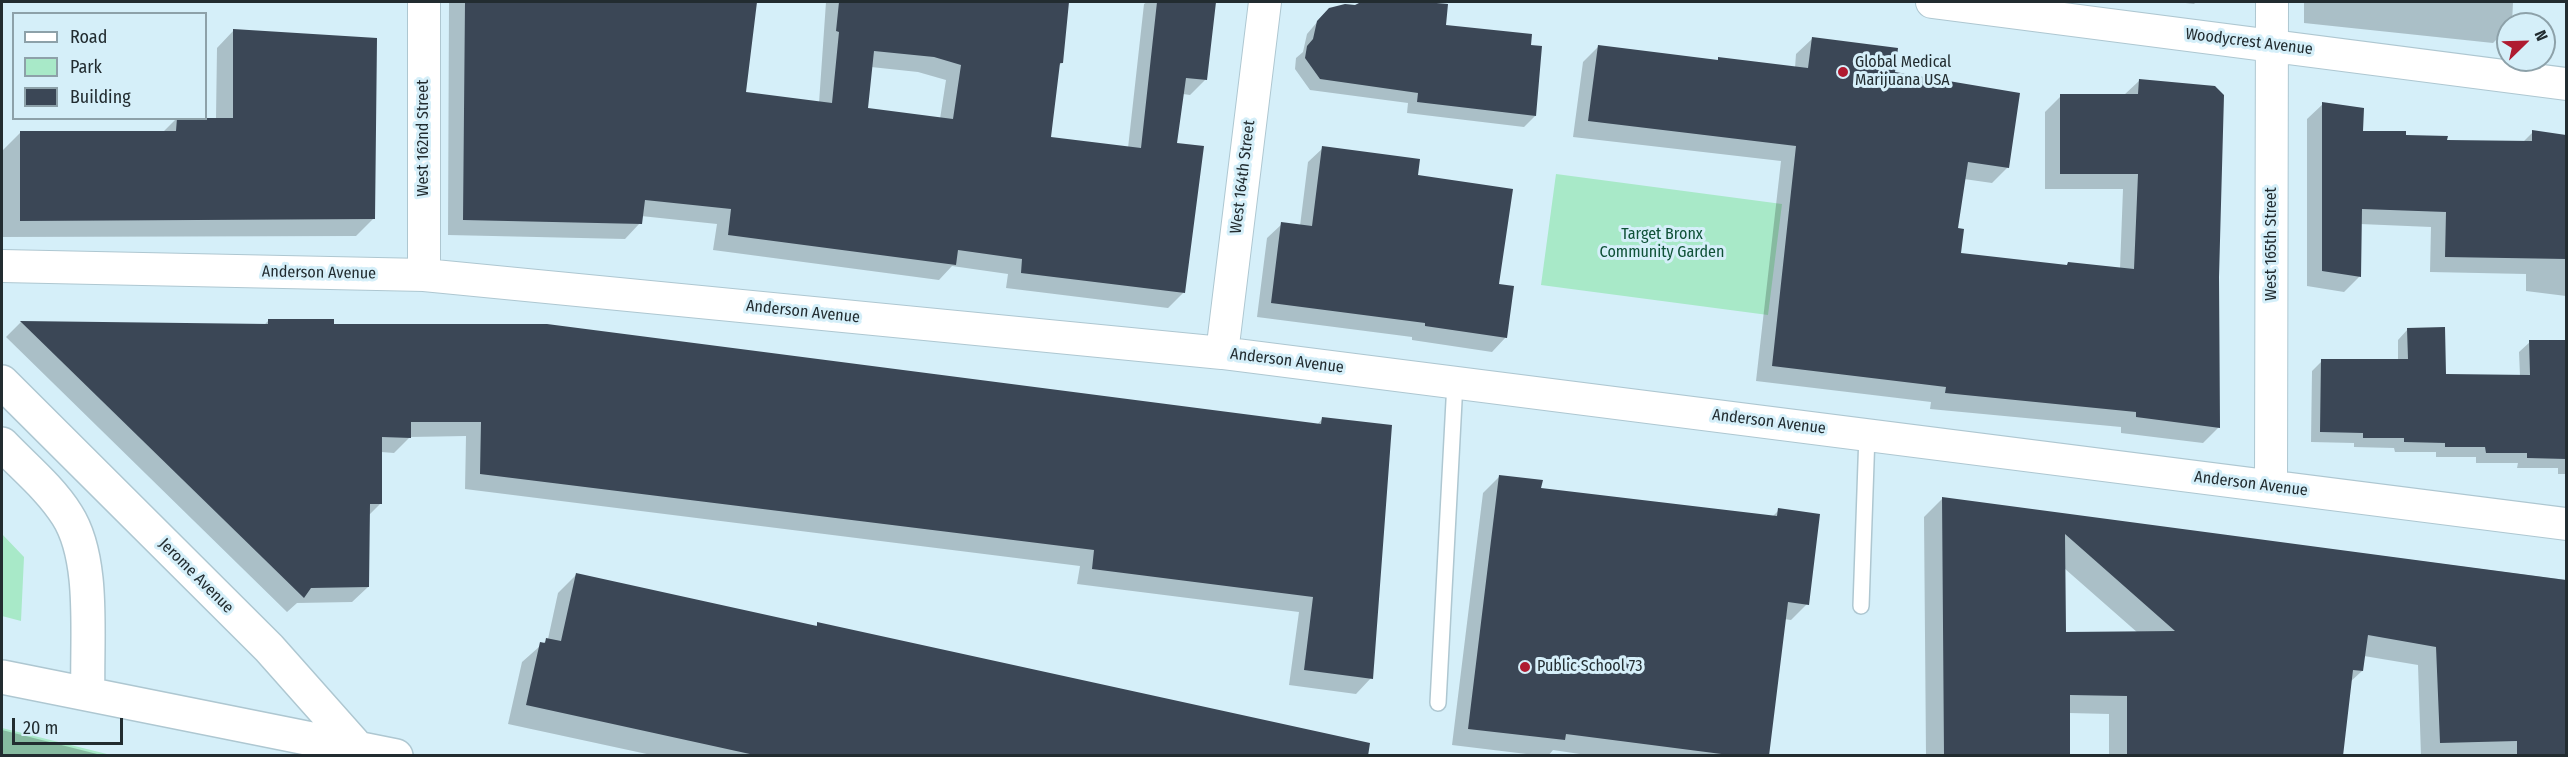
<!DOCTYPE html>
<html>
<head>
<meta charset="utf-8">
<style>
	body { margin:0 }
	#map { position:relative; width:2568px; height:757px; overflow:hidden; background:#d5eff9; font-family:"Fira Sans Condensed",sans-serif }
	canvas { display:block }
	.frame { position:absolute; inset:0; border:3px solid #222c30; pointer-events:none }
	.legend { position:absolute; left:12px; top:12px; width:195px; height:108px; box-sizing:border-box; background:#d5eff9; border:2px solid #8da1a9; margin:0; padding:8px 10px; list-style:none; font-size:18px; color:#222c30 }
	.legend li { display:flex; align-items:center; gap:12px; height:30px }
	.legend b { width:30px; border:2px solid #8da1a9 }
	.north { position:absolute; left:2496px; top:12px; width:60px; height:60px; box-sizing:border-box; background:#d5eff9; border:2px solid #8da1a9; border-radius:50%; rotate:67deg; font-size:16px; font-weight:700; line-height:24px; text-align:center; color:#222c30 }
	.north::after { content:''; display:block; margin:auto; width:21px; height:27px; background:#af1b30; clip-path:polygon(50% 0,100% 100%,50% 72%,0 100%) }
	.scale { position:absolute; left:12px; top:718px; width:111px; height:27px; box-sizing:border-box; border:3px solid #222c30; border-top:0; padding-left:8px; font-size:18px; line-height:21px; white-space:nowrap; color:#222c30; -webkit-text-stroke:4px #d5eff9; paint-order:stroke }
</style>
</head>
<body>
<div id="map">
<canvas width="2568" height="757"></canvas>
<div class="frame"></div>
<ul class="legend">
<li><b style="height:8px;background:#fff"></b>Road</li>
<li><b style="height:16px;background:#a8e9c8"></b>Park</li>
<li><b style="height:16px;background:#3b4756"></b>Building</li>
</ul>
<div class="north">N</div>
<div class="scale">20 m</div>
</div>
<script>
const context = document.querySelector('canvas').getContext('2d');
context.lineJoin = 'round';
function paint(path, color) {
  context.fillStyle = color;
  context.fill(path, 'evenodd');
}
function trace(path, color, width, dash) {
  context.strokeStyle = color;
  context.lineWidth = width;
  context.lineCap = dash ? 'butt' : 'round';
  context.setLineDash(dash || []);
  context.stroke(path);
}
function label(font, color, halo, rows, align = 'center') {
  context.font = font + ' "Fira Sans Condensed",sans-serif';
  context.lineWidth = 6;
  context.setLineDash([]);
  context.textBaseline = 'middle';
  context.strokeStyle = halo;
  context.fillStyle = color;
  for (const [text, x, y, turn = 0] of rows) {
    context.save();
    context.translate(x, y);
    context.rotate((+turn || 0) * Math.PI / 180);
    context.textAlign = isNaN(turn) ? turn : align;
    if (halo) context.strokeText(text, 0, 0);
    context.fillText(text, 0, 0);
    context.restore();
  }
}
paint(new Path2D(`
	M1556,174L1782,204L1768,315L1541,285Z
	M2,534L24,557L21,621L2,616Z
	M2,728L111,755H2Z`), '#a8e9c8');
paint(new Path2D(`
	M449,2H755L744,94L819,103L826,2H1067L1062,63L1058,66L1050,138L1128,148L1144,4L1147,2H1214L1205,80L1190,95L1183,94L1175,144L1183,293L1168,308L1006,288L1008,274L952,266L939,280L713,250L717,224L641,216L640,223L625,239L448,235ZM871,67L918,72L946,80L940,119L867,109Z
	M1364,2L1394,5L1397,2H1412L1446,5L1444,26L1535,116L1524,127L1407,113L1408,103L1310,90L1295,69L1296,58L1303,52L1307,34L1324,14L1355,6Z
	M2177,2H2196L2194,4Z
	M2304,2H2513L2512,24H2508V28L2493,43L2304,23Z
	M234,30L374,218L356,236L3,237V150L20,133L163,132L177,118H216L217,48Z
	M1812,39L1893,74L2008,167L1992,183L1964,179L1956,230L1959,255L2066,266L2068,264L2120,269L2123,189H2045V112L2061,96L2124,95L2139,81L2218,277L2219,427L2203,443L2121,433V427L1930,409L1931,402L1756,381L1781,161L1573,137L1583,62L1599,46L1716,62L1719,58L1795,68L1796,54Z
	M2323,104L2362,132L2446,141L2523,142L2533,132L2566,137V296L2526,291V274L2430,272L2431,227L2360,224L2359,277L2344,292L2307,286V119Z
	M1323,148L1416,177L1498,285L1506,337L1492,352L1412,340V337L1257,317L1267,238L1282,224L1300,226L1308,162Z
	M269,320L1317,425L1322,419L1371,678L1356,694L1289,685L1299,612L1077,584L1080,566L465,489L466,436L410,437L394,453L381,452L380,504L369,515L368,587L352,602L297,603L287,612L6,337L21,322L263,326Z
	M2408,329L2444,375L2520,376L2519,352L2530,342H2566V474H2558V468H2517L2518,463H2476V457H2436V452H2395L2394,448L2354,447V443L2311,442L2312,371L2322,361H2398V340Z
	M1500,476L1540,489L1772,517L1779,510L1807,604L1791,620L1784,619L1768,756H1593L1553,750L1548,756H1543L1452,745L1483,493Z
	M1942,499L2566,580V756H2421L2418,665L2364,656L2362,671L2350,682L2342,756H2109V714L2069,713V756H1926L1924,517ZM2064,568L2138,633H2064Z
	M577,574L815,627L818,624L1367,756H656L508,724L522,662L548,639L558,593Z
	M2,730L105,756H2Z`), '#0003');
paint(new Path2D(`
	M465,2H757L746,92L832,103L839,32L836,31L839,2H1069L1063,63H1060L1051,137L1141,148L1157,2H1216L1207,80L1186,78L1177,143L1204,146L1185,293L1021,273L1022,259L958,250L956,265L728,235L731,209L645,200L642,224L463,220ZM874,51L934,57L961,65L953,119L868,108Z
	M1361,2H1425L1448,4L1446,25L1532,34L1531,45L1542,46L1536,116L1417,102L1418,93L1320,79L1305,58L1307,46L1313,39L1317,21L1329,8L1345,4L1355,5Z
	M233,29L377,38L375,219L20,221V131H176L177,118H233Z
	M1812,37L1898,48L1895,72L2020,93L2009,168L1968,162L1958,228L1964,229L1961,253L2067,265L2068,262L2134,269L2138,174H2060V94H2138L2139,79L2215,86L2224,95L2219,277L2220,428L2136,417V412L1945,393L1946,387L1772,366L1796,146L1588,121L1598,45L1718,60V57L1808,68Z
	M2322,102L2364,108L2363,131H2406V135L2448,136L2447,140L2532,141V130L2566,135V259L2445,257L2446,212L2362,209L2361,277L2322,271Z
	M1322,146L1420,159L1418,175L1513,189L1499,284L1514,286L1507,338L1425,326V323L1271,303L1281,222L1312,226Z
	M268,319H334V324H547L1321,424L1322,417L1392,425L1373,679L1304,670L1313,597L1092,569L1094,550L480,474L481,422H411V438L382,437V504H370L369,587L311,588L304,598L20,321L268,324Z
	M2445,327L2446,374L2530,375L2529,340H2566V459L2527,458V453H2486L2485,447H2445V443L2404,442V438H2363V433L2320,432L2321,359H2408L2407,328Z
	M1499,475L1543,480L1541,488L1777,516L1778,508L1820,514L1809,605L1788,602L1769,756H1737L1566,734L1565,740L1468,729Z
	M1942,497L2566,580V756H2517V741L2440,743L2436,647L2368,635L2363,671L2353,670L2343,756H2127V696L2070,695V756H1944ZM2065,534L2175,631L2066,632Z
	M576,573L817,626V622L1370,743L1368,756H759L526,705L540,642L545,643L546,638L561,641Z`), '#3b4756');
const lane = new Path2D(`
	M1861,606L1867,434
	M1438,703L1455,382`);
const street = new Path2D(`
	M424,2V275
	M1932,2L2566,84
	M2,266L424,275L1222,353L2566,524
	M1222,353L1265,2
	M2271,486L2272,2`);
const secondary = new Path2D(`
	M2,382L269,648L356,746
	M2,444C24,467 50,488 67,515C96,560 86,641 88,694
	M2,677L396,756`);
trace(lane, '#aec7d1', 18);
trace(street, '#aec7d1', 34);
trace(secondary, '#aec7d1', 36);
trace(lane, '#fff', 15);
trace(street, '#fff', 32);
trace(secondary, '#fff', 33);
for (const [x, y, r, color] of [
	[1843,72,6,"#af1b30"],
	[1525,667,6,"#af1b30"]
]) {
  const dot = new Path2D();
  dot.arc(x, y, r, 0, 2 * Math.PI);
  context.fillStyle = color;
  context.fill(dot);
  trace(dot, '#d5eff9', 2);
}
label('16px', '#222c30', '#d5eff9', [
	["Woodycrest Avenue",2249,42,7],
	["West 162nd Street",424,138,-90],
	["West 164th Street",1243,177,-83],
	["West 165th Street",2272,244,-90],
	["Anderson Avenue",319,273,1],
	["Anderson Avenue",803,312,6],
	["Anderson Avenue",1287,361,7],
	["Anderson Avenue",1769,422,7],
	["Anderson Avenue",2251,484,7],
	["Jerome Avenue",196,576,45]
]);
label('16px', '#222c30', '#d5eff9', [
	["Global Medical",1855,63],
	["Marijuana USA",1855,81],
	["Public School 73",1537,667]
], 'left');
label('16px', '#0f5137', '#d5eff9', [
	["Target Bronx",1662,235],
	["Community Garden",1662,253]
]);
</script>
</body>
</html>
